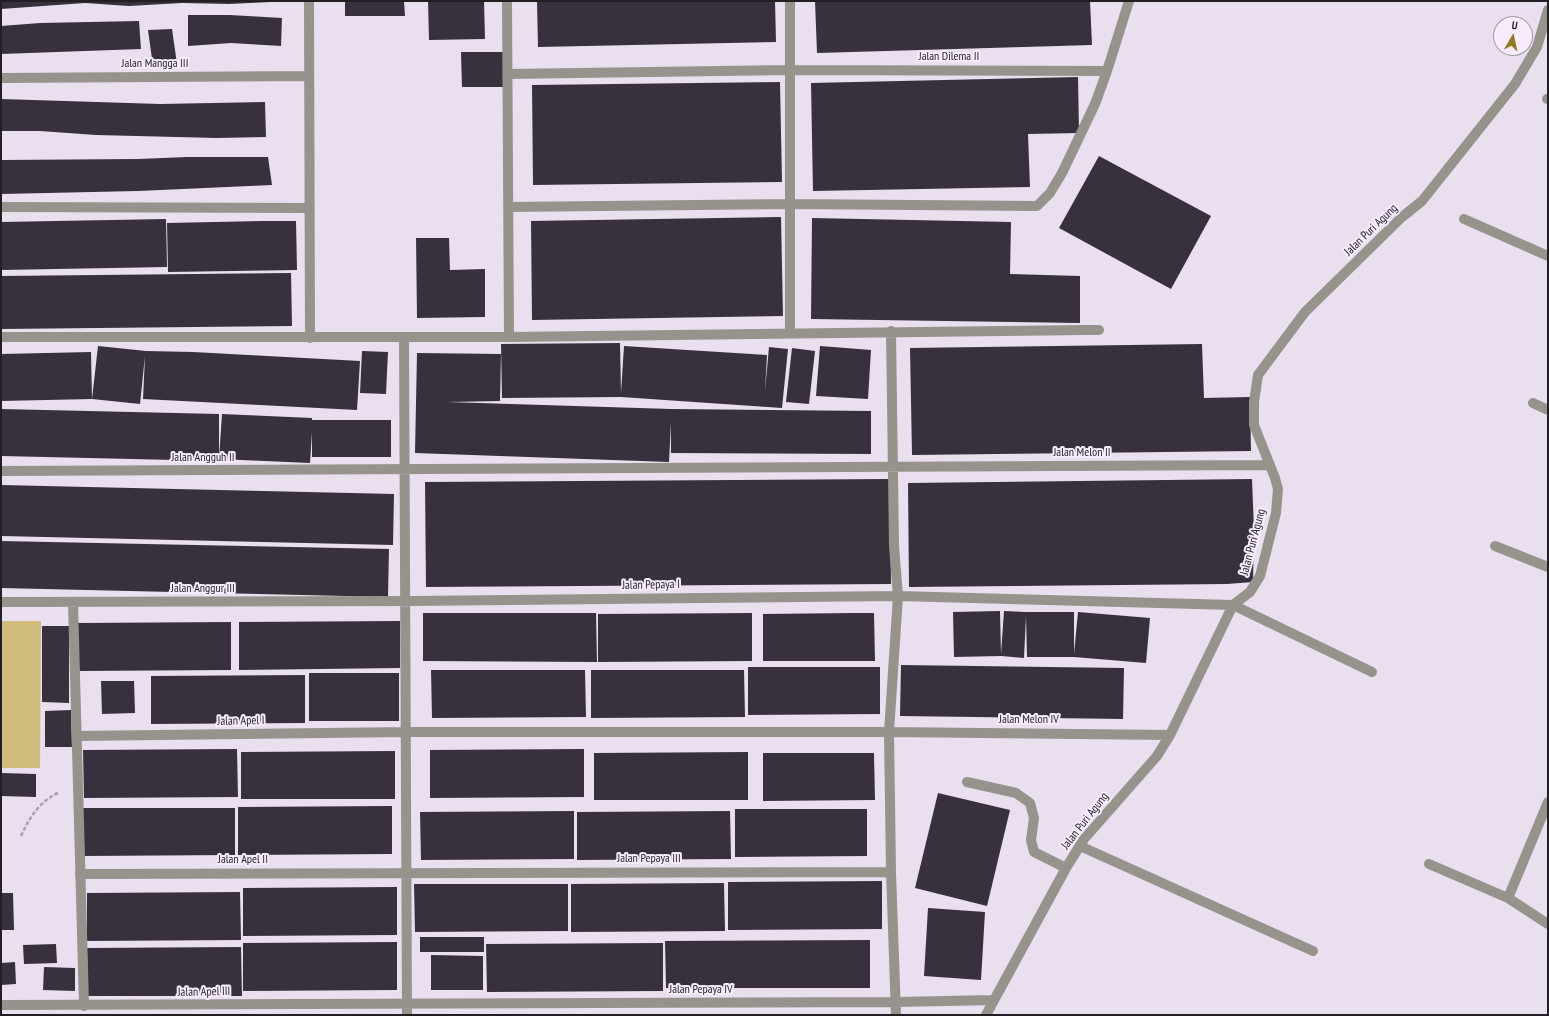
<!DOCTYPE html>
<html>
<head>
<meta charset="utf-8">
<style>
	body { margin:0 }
	#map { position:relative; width:1549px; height:1016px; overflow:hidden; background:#e9dfef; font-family:"PT Sans Narrow",sans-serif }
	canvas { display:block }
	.frame { position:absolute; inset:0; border:2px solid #211e24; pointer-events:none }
	.north { position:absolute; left:1493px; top:16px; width:40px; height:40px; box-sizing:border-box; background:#f6ecfc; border:1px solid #a19aa6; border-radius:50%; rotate:9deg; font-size:11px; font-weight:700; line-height:16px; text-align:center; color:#211e24 }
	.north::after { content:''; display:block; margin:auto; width:14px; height:18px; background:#927a21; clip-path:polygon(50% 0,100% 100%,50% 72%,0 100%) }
</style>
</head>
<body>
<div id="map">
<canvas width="1549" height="1016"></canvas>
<div class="frame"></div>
<div class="north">U</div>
</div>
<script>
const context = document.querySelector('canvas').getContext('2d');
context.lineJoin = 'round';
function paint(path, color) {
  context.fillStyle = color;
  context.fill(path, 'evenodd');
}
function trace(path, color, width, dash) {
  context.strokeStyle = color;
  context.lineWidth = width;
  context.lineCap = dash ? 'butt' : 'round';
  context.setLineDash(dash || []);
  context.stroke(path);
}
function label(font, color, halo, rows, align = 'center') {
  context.font = font + ' "PT Sans Narrow",sans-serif';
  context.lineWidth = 4;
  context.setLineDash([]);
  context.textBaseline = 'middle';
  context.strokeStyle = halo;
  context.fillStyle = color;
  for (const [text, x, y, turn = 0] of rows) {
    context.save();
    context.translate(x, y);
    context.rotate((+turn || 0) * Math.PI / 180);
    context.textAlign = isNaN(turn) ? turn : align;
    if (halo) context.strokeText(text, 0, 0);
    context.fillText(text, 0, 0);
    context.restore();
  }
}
paint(new Path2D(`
	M1,621H41L40,768H1Z`), '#cfbc7c');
paint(new Path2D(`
	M1,1H271V2L229,4L182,3L129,6L85,3L1,9Z
	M345,1H404L405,16H345Z
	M428,1H484L485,39L429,40Z
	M537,1H775L776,42L538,47Z
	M815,1H1090L1092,45L817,53Z
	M188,15H230L282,18L281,46L231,43L188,46Z
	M139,21L141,49L1,54V26L40,23Z
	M172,29L177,64L153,66L148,30Z
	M461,52H503L504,87H462Z
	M1078,77L1079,133L1028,134L1030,187L813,191L811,83Z
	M780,82L782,182L533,185L532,85Z
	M1,99L160,104L265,102L266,137L217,138L96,135L40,131H1Z
	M1099,156L1211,216L1171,289L1059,228Z
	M187,157H268L272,185L138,191L1,194V160L138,159Z
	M781,217L783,316L532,320L531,221Z
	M812,218L1011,222L1010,274L1080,276V323L811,319Z
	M166,219L167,267L1,270V222Z
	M262,221H296L297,270L168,272L167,223Z
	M416,238H449L450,270L485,269V317L417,318Z
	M291,273L292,326L1,329V276Z
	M620,343L621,393L624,346L767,355L765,391L769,347L788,349L782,408L621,397L502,398L501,344Z
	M1202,344L1204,398L1250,397L1251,451L912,455L910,348Z
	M98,346L146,351L193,352L360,361L357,410L143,399L145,356L140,404L92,399L1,401V354L91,352L92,399Z
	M820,346L871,350L868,399L816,396Z
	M792,348L815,351L809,404L786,402Z
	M362,351L388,352L386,394L360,393Z
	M417,353L501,354L500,401L447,402L671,409L871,411V454L671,453V422L669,462L415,453Z
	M1,409L219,414V461L1,456Z
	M222,414L312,418V420H391V457H312V432L310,463L219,459Z
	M890,479L891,584L426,587L425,482Z
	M1252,479L1254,530L1253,582L1227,584L909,587L908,483Z
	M1,485L394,494L393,545L1,536Z
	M1,541L389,549L388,597L1,588Z
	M1000,611L1001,654L1004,611L1026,612H1074V654L1078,612L1150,618L1146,663L1074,657H1027L1026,616L1024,658L1001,656L954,657L953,612Z
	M423,613H596L597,662L423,661Z
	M752,613V661L598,662V614Z
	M852,613H874L875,661H763V614Z
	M400,621V668L239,670V622Z
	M231,622V670L78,671L77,623Z
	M42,626H69V703L42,702Z
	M901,665L1124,668L1123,719L900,716Z
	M748,667H880V714L748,715Z
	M431,670H585L586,717L432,718Z
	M591,670H744L745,717L591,718Z
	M309,673H399V721H309Z
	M305,675V723L151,724V676Z
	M101,681H134L135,713L102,714Z
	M71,710L72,747H45V711Z
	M237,749L238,797L84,798L83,750Z
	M584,749V797L430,798V750Z
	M395,751V799H241V752Z
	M748,752V800H594V753Z
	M763,753H874L875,800L763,801Z
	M1,773L36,774V797L1,796Z
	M938,793L1010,810L987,906L915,888Z
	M392,806V854L238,855V807Z
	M81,808H235V855L81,856Z
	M735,809H867V856L735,857Z
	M574,811V859L421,860L420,812Z
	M730,811L731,859L577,860V812Z
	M882,881V929L728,930V882Z
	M724,883L725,931L571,932V884Z
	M414,884H568V931L415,932Z
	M397,887V935L243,936V888Z
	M240,892L241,940L87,941V893Z
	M1,893H13L14,930H1Z
	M928,908L985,912L981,980L924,976Z
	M420,937H484V952H420Z
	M870,940V988H666L665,941Z
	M397,942V990L243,991V943Z
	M663,943V991L487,992L486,944Z
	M56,944L57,963L24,964L23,945Z
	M241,947L242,996H88L87,948Z
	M431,955L483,956V990H431Z
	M15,962L16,984L1,985V963Z
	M44,967L75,968V991L43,990Z`), '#38313d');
trace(new Path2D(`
	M21,836C29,818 40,801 58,793`), '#aaa2af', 2.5, [4, 2]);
trace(new Path2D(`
	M309,1L310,338
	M507,1L509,337
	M508,74L790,70L1107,71
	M1,78L309,76
	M1547,99H1548
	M1,207L309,208
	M508,207L790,204L1037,206L1050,193L1062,173L1095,104L1107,71L1129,1
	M1464,219L1548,256
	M891,331L894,546L898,596L889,732L891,872L896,1015
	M790,333V1
	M1,337C170,338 339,338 509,337C705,336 902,331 1099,330
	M404,337L407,1015
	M1533,403L1548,410
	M1,471L1270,465
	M1495,546L1548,567
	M1,602L412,601L898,596L1233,605L1372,672
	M73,602L84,1006
	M77,736L406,732H889L1170,735
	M967,782L1016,793L1030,803L1034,818L1031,840L1034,852L1066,868
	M1080,846L1313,951
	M1429,864L1508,898L1548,924
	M80,874L891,872
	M1508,898L1548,802
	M1,1005L896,1002L994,1000
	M986,1015L1066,868L1084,839L1157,756L1170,735L1233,605L1250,592L1260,576L1276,513L1278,489L1275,478L1254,425V402L1258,375L1305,312L1402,217L1422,201L1515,84L1537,47L1548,10`), '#95938c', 10);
label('12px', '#211e24', '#f6ecfc', [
	["Jalan Dilema II",949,57],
	["Jalan Mangga III",155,64],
	["Jalan Puri Agung",1371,230,-44],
	["Jalan Melon II",1082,453],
	["Jalan Angguh II",203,458],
	["Jalan Puri Agung",1253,542,-75],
	["Jalan Pepaya I",651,585,-1],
	["Jalan Anggur III",203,589],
	["Jalan Melon IV",1029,720],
	["Jalan Apel I",241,721,-1],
	["Jalan Puri Agung",1085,821,-52],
	["Jalan Pepaya III",649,859],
	["Jalan Apel II",243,860],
	["Jalan Pepaya IV",701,990],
	["Jalan Apel III",204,992,-1]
]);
</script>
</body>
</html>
